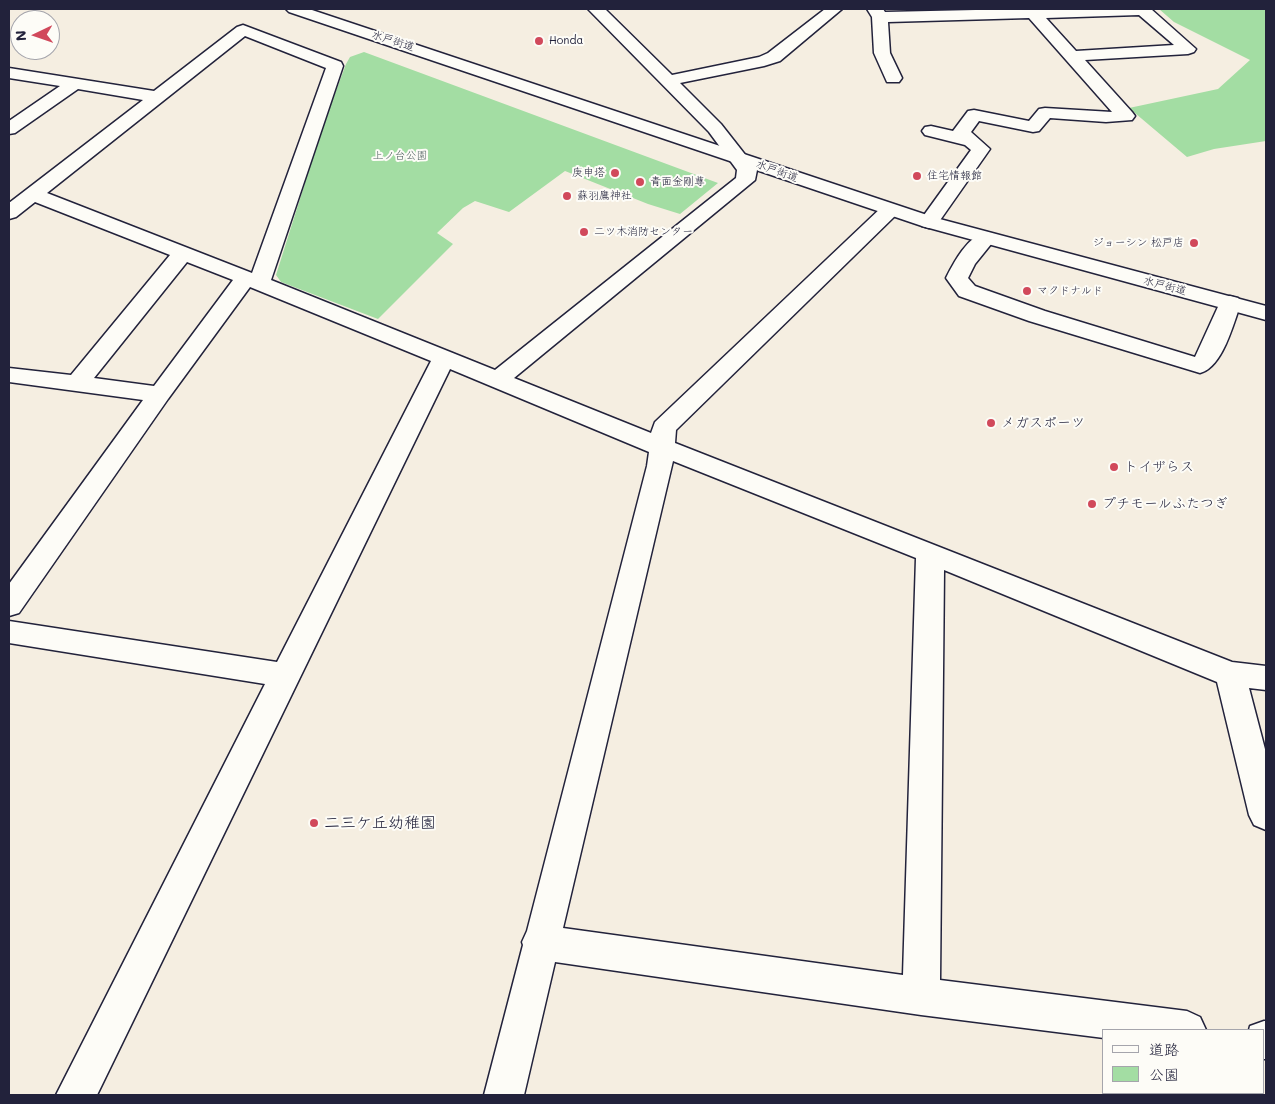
<!DOCTYPE html>
<html>
<head>
<meta charset="utf-8">
<style>
	body { margin:0 }
	#map { position:relative; width:1275px; height:1104px; overflow:hidden; background:#f5eee1; font-family:Mali,"Klee One",sans-serif }
	canvas { display:block }
	.frame { position:absolute; inset:0; border:10px solid #22223b; pointer-events:none }
	.legend { position:absolute; left:1102px; top:1029px; width:162px; height:65px; box-sizing:border-box; background:#fdfcf7; border:1px solid #a5a5ac; margin:0; padding:6px 9px; list-style:none; font-size:15px; color:#22223b }
	.legend li { display:flex; align-items:center; gap:10px; height:25px }
	.legend b { width:25px; border:1px solid #a5a5ac }
	.north { position:absolute; left:10px; top:10px; width:50px; height:50px; box-sizing:border-box; background:#fdfcf7; border:1px solid #a5a5ac; border-radius:50%; rotate:267deg; font-size:14px; font-weight:700; line-height:20px; text-align:center; color:#22223b }
	.north::after { content:''; display:block; margin:auto; width:18px; height:22px; background:#d1495b; clip-path:polygon(50% 0,100% 100%,50% 72%,0 100%) }
</style>
</head>
<body>
<div id="map">
<canvas width="1275" height="1104"></canvas>
<div class="frame"></div>
<ul class="legend">
<li><b style="height:6px;background:#fdfcf7"></b>道路</li>
<li><b style="height:14px;background:#a3dda3"></b>公園</li>
</ul>
<div class="north">N</div>
</div>
<script>
const context = document.querySelector('canvas').getContext('2d');
context.lineJoin = 'round';
function paint(path, color) {
  context.fillStyle = color;
  context.fill(path, 'evenodd');
}
function trace(path, color, width, dash) {
  context.strokeStyle = color;
  context.lineWidth = width;
  context.lineCap = dash ? 'butt' : 'round';
  context.setLineDash(dash || []);
  context.stroke(path);
}
function label(font, color, halo, rows, align = 'center') {
  context.font = font + ' Mali,"Klee One",sans-serif';
  context.lineWidth = 4;
  context.setLineDash([]);
  context.textBaseline = 'middle';
  context.strokeStyle = halo;
  context.fillStyle = color;
  for (const [text, x, y, turn = 0] of rows) {
    context.save();
    context.translate(x, y);
    context.rotate((+turn || 0) * Math.PI / 180);
    context.textAlign = isNaN(turn) ? turn : align;
    if (halo) context.strokeText(text, 0, 0);
    context.fillText(text, 0, 0);
    context.restore();
  }
}
paint(new Path2D(`
	M1159,9H1266V141L1214,149L1187,157L1129,108L1218,89L1250,60L1174,22Z
	M364,52L718,183L680,214L648,204L565,171L509,212L475,201L463,208L437,233L453,244L378,319L281,282L276,275L305,183L302,182L346,64L350,57Z`), '#a3dda3');
const minor = new Path2D(`
	M588,9H605L672,75L759,57L768,53L825,9H842L780,61L764,66L680,83L721,124L754,166L757,170L755,180L514,378L651,433L655,422L883,206L890,204L897,206L900,210L897,214L676,430L675,443L1232,662L1266,666V690L1249,688L1266,753V830L1254,825L1249,815L1217,682L944,570L940,980L1187,1011L1200,1017L1206,1030H1104V1038L921,1015L555,962L524,1095H484L523,945L522,942L527,931L647,466L649,452L450,369L97,1095H56L265,684L9,643V621L277,662L431,361L250,287L168,399L19,613L9,616V584L143,400L9,382V368L71,375L170,255L35,202L16,217L9,219V203L143,100L78,89L15,133L9,134V121L60,86L9,78V68L154,91L237,27L243,25L341,62L343,66L271,280L495,370L736,178L737,170L709,132ZM245,36L326,68L252,273L47,193ZM187,262L233,280L154,386L94,378ZM673,461L916,558L903,975L563,928Z
	M867,9H883L885,12L1021,9H1151L1196,49L1194,52L1188,54L1085,60L1132,112L1135,116L1132,120L1106,122L1050,118L1039,131L1033,132L979,121L971,132L990,149L936,226L929,228L922,226L919,222L971,150L965,145L925,135L922,131L925,127L931,126L953,131L968,111L974,110L1029,121L1039,109L1045,108L1112,112L1029,18L888,22L890,53L902,78L899,82H887L874,53L872,17ZM1139,15L1174,45L1076,51L1046,18Z
	M986,232L993,234L996,238L975,264L968,278L975,286L1045,311L1195,357L1222,298L1230,296L1238,298L1241,303C1233,324 1223,367 1200,373L1029,321L959,296L946,278C954,262 968,236 986,232Z
	M1264,1021H1266V1059H1264V1030H1249L1250,1026Z`);
const highway = new Path2D(`
	M286,9H309L936,218L1266,306V320L922,226L289,12Z`);
trace(minor, '#22223b', 3);
trace(highway, '#22223b', 3);
paint(minor, '#fdfcf7');
paint(highway, '#fdfcf7');
for (const [x, y, r, color] of [
	[539,41,5,"#d1495b"],
	[615,173,5,"#d1495b"],
	[917,176,5,"#d1495b"],
	[640,182,5,"#d1495b"],
	[567,196,5,"#d1495b"],
	[584,232,5,"#d1495b"],
	[1194,243,5,"#d1495b"],
	[1027,291,5,"#d1495b"],
	[991,423,5,"#d1495b"],
	[1114,467,5,"#d1495b"],
	[1092,504,5,"#d1495b"],
	[314,823,5,"#d1495b"]
]) {
  const dot = new Path2D();
  dot.arc(x, y, r, 0, 2 * Math.PI);
  context.fillStyle = color;
  context.fill(dot);
  trace(dot, '#fdfcf7', 2);
}
label('11px', '#22223b', '#fdfcf7', [
	["水戸街道",393,41,18],
	["水戸街道",777,171,20],
	["水戸街道",1165,286,15]
]);
label('11px', '#22223b', '#fdfcf7', [
	["Honda",549,41],
	["庚申塔",605,173,"right"],
	["住宅情報館",927,176],
	["青面金剛尊",650,182],
	["蘇羽鷹神社",577,196],
	["二ツ木消防センター",594,232],
	["ジョーシン 松戸店",1184,243,"right"],
	["マクドナルド",1037,291]
], 'left');
label('11px', '#495a5a', '#fdfcf7', [
	["上ノ台公園",400,156]
]);
label('14px', '#22223b', '#fdfcf7', [
	["メガスポーツ",1001,423],
	["トイザらス",1124,467],
	["プチモールふたつぎ",1102,504]
], 'left');
label('16px', '#22223b', '#fdfcf7', [
	["二三ケ丘幼稚園",324,823]
], 'left');
</script>
</body>
</html>
